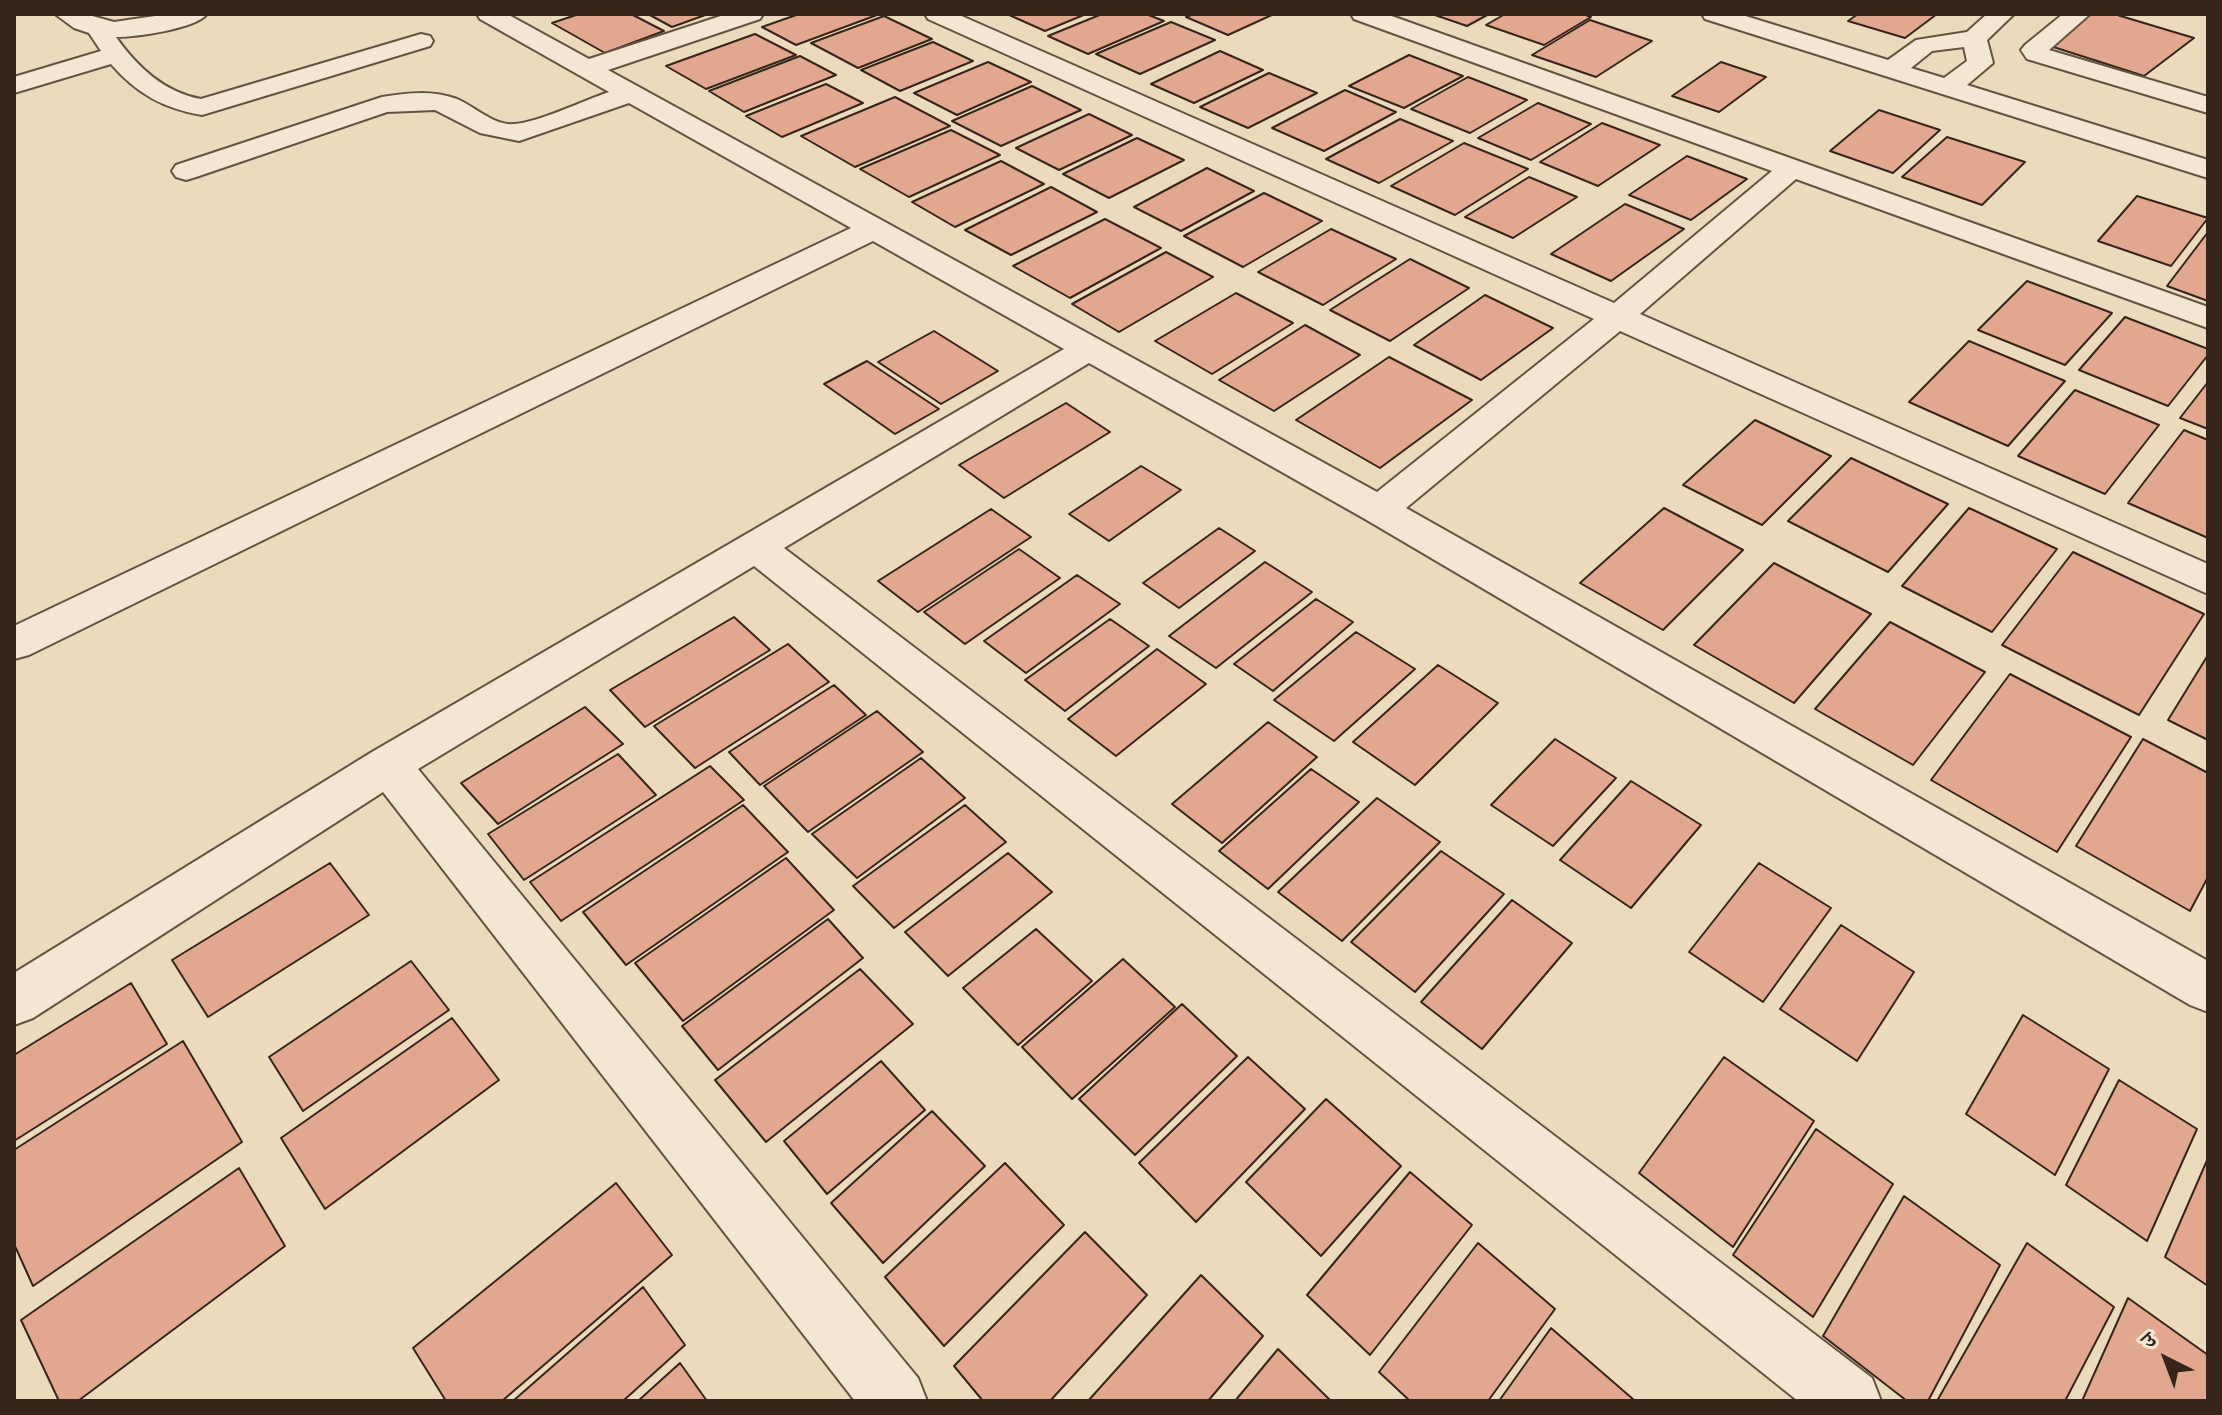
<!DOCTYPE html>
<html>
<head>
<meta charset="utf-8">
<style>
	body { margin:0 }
	#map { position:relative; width:2222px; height:1415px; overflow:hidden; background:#ecdabc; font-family:"IM FELL DW Pica","Noto Serif Devanagari",serif }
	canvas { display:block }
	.frame { position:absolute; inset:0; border:16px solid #37251a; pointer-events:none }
	.north { position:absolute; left:2126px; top:1319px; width:80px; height:80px; -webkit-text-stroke:6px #f3e7d3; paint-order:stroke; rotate:318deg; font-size:22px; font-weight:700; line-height:32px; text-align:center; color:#37251a }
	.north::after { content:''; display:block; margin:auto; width:28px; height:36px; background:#37251a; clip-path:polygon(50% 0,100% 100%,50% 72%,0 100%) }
</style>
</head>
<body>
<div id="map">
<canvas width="2222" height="1415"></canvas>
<div class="frame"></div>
<div class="north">उ</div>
</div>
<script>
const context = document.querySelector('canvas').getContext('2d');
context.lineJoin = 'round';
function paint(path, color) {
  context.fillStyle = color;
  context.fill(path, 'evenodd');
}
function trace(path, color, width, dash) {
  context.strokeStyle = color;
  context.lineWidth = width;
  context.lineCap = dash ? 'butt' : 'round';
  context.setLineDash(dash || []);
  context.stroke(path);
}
const building = new Path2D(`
	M579,14H631L664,31L605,53L552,23Z
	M648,14H708L672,27Z
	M799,14H875L877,15L796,45L762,27Z
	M1007,14H1086L1045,31Z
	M1102,14H1146L1164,21L1088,54L1048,36Z
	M1194,14H1274L1228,35L1186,17Z
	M1432,14H1489L1467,26Z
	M1505,14H1583L1591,17L1544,45L1486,25Z
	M1858,14H1937L1905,38L1848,21Z
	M2088,14H2114L2194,38L2144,76L2044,44Z
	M884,16L932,39L858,68L811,43Z
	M1590,20L1652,41L1596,77L1532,55Z
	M1171,22L1215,40L1140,74L1096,54Z
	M755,34L796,55L706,89L666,66Z
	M933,42L973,61L900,91L861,70Z
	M1220,51L1263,70L1194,103L1151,84Z
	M1409,55L1463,76L1404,108L1349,86Z
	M800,56L836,75L744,112L709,91Z
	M988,62L1031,82L957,115L914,93Z
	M1721,62L1766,77L1719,112L1672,96Z
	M1269,73L1317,93L1248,128L1200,107Z
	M1468,77L1527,100L1470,133L1411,109Z
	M826,84L863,103L782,137L746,116Z
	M1032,86L1081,110L1001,146L952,121Z
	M1345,90L1396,112L1324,151L1272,128Z
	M895,97L950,126L855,167L801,136Z
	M1538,103L1591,124L1531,160L1478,138Z
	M1879,110L1940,130L1893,173L1830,151Z
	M1089,114L1132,135L1059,170L1016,148Z
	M1400,119L1453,141L1379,183L1326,159Z
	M1602,123L1660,145L1598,186L1540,162Z
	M951,130L1000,155L909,197L860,169Z
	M1947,137L2025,162L1982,205L1902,177Z
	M1137,138L1184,160L1109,198L1063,174Z
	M1464,143L1528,169L1455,215L1391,186Z
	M1687,156L1747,179L1691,220L1629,195Z
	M1001,161L1044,184L955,227L912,202Z
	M1207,168L1254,191L1181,231L1134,207Z
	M1529,177L1577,197L1513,238L1465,217Z
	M1051,187L1097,212L1011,255L965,230Z
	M1264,193L1322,221L1243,267L1184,236Z
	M2137,196L2208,218L2171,266L2098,241Z
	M1625,204L1684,229L1611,281L1551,254Z
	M1105,219L1161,248L1070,298L1013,266Z
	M1331,229L1396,259L1323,305L1258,272Z
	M2208,232V301L2167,286Z
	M1166,252L1213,277L1119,332L1072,304Z
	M1410,259L1469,288L1390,341L1330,310Z
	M2027,281L2112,313L2065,365L1978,330Z
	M1236,293L1293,323L1212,374L1155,341Z
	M1485,295L1553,328L1481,380L1414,345Z
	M2125,317L2208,349V355L2168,406L2079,370Z
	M1305,325L1360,355L1274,411L1219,380Z
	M934,331L998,371L941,404L878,362Z
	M1969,341L2065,381L2008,446L1909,402Z
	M1389,357L1472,400L1380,468L1296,420Z
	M867,361L939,409L895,434L824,384Z
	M2208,382V429L2180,418Z
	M2075,390L2159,425L2105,494L2018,456Z
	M1066,403L1110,432L1004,498L959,465Z
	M1755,420L1831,456L1762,525L1683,485Z
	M2184,430L2208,440V538L2128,503Z
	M1851,458L1948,504L1888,572L1788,521Z
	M1141,466L1181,490L1109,541L1069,514Z
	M1664,508L1743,550L1663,630L1580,583Z
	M1969,508L2057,549L1992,632L1902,586Z
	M991,509L1031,537L918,612L878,581Z
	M1219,528L1255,551L1179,608L1143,583Z
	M1019,549L1060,578L965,644L924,612Z
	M2073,552L2204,614L2139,715L2002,645Z
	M1265,562L1312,592L1216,668L1169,636Z
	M1774,563L1871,614L1794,703L1694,645Z
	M1077,575L1120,604L1026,673L984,641Z
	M1316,599L1353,622L1273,691L1234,664Z
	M734,617L770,650L645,727L610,690Z
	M1110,619L1149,646L1065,711L1025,680Z
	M1890,622L1985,672L1913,765L1815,709Z
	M1356,632L1415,669L1334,741L1274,700Z
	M788,644L829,682L695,768L654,726Z
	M1157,649L1206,684L1116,756L1068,719Z
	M2208,655V740L2168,720Z
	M1438,665L1498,703L1415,785L1353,742Z
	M2010,674L2131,737L2057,852L1931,780Z
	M834,685L866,715L760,785L729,752Z
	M585,707L623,744L498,824L461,783Z
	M877,711L923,752L808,832L764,786Z
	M1268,722L1317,757L1222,843L1172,804Z
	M1555,739L1616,778L1553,846L1491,805Z
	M2143,739L2208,773V877L2190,911L2076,846Z
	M618,754L656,795L524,880L488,834Z
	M921,758L965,798L857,878L812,834Z
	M710,766L744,800L561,921L530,882Z
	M1311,769L1359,802L1268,889L1219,851Z
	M1631,781L1701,825L1631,908L1560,860Z
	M1377,798L1440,842L1342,941L1278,892Z
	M743,805L788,852L626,965L583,912Z
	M965,805L1006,842L894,928L853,886Z
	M1441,851L1504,894L1415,992L1351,942Z
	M1008,853L1052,892L948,976L905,932Z
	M786,858L834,910L683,1021L635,963Z
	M330,863L369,915L208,1017L172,960Z
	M1759,863L1831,908L1763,1002L1689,952Z
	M1512,900L1572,943L1482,1049L1421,1002Z
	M828,919L863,958L718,1070L682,1026Z
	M1841,925L1914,972L1857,1061L1780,1009Z
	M1036,929L1092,981L1018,1045L963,988Z
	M1123,959L1175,1007L1072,1099L1022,1047Z
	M411,961L449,1010L303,1111L269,1057Z
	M860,969L913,1024L766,1142L715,1080Z
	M131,983L167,1044L14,1141V1055Z
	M1182,1004L1237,1056L1135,1155L1079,1099Z
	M2023,1015L2109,1069L2055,1175L1966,1114Z
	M452,1018L499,1080L325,1209L281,1138Z
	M183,1041L242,1142L33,1286L14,1244V1150Z
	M1248,1057L1305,1109L1196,1222L1139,1163Z
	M1724,1057L1814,1121L1733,1247L1639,1173Z
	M881,1061L925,1110L827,1194L784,1141Z
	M2119,1080L2197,1129L2147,1241L2066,1185Z
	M1326,1099L1401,1166L1321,1256L1246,1182Z
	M932,1111L985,1166L883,1263L831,1203Z
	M1816,1129L1893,1184L1813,1317L1733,1255Z
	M2208,1158V1286L2165,1257Z
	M1005,1163L1064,1225L944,1346L885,1277Z
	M239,1168L285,1246L78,1401H59L21,1320Z
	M1410,1172L1472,1225L1370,1355L1307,1295Z
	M616,1183L672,1255L502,1401H446L413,1348Z
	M1904,1196L2000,1265L1928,1401H1907L1823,1336Z
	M1085,1232L1147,1295L1050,1401H983L954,1366Z
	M1478,1243L1555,1309L1488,1401H1410L1379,1372Z
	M2027,1243L2114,1307L2065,1401H1937Z
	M1201,1275L1263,1336L1208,1401H1088Z
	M643,1287L685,1345L623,1401H513Z
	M2128,1298L2208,1355V1401H2082Z
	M1551,1328L1634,1400L1633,1401H1499Z
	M1278,1349L1331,1401H1235Z
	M680,1363L707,1401H638Z`);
paint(building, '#e1a88f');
trace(building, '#37251a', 2);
const minor = new Path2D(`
	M55,14H85L114,22L169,14H207C195,29 136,37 116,37C136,66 165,93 201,99L421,34L430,36L433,41L430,46L202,115C164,109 136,93 111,64L14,93V77L101,51L89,33L74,28Z
	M477,14H507L589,59L727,14H763L760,19L608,70L1377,492L1594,319L928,19L925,14H957L1614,303L1772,171L1354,19L1351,14H1386L2208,307V328L1796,179L1640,314L2208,564V594L1620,331L1406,508L2208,961V1012L2190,1005L1365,519L1089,363L784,548L1872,1378L1881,1401H1798L754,566L418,769L918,1378L927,1401H855L383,792L33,1018L14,1025V973L372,752L1064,349L873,241L29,655L14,659V626L851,228L629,103L519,141L480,133L435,110L387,112L196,177L186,180L176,177L172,171L176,165L382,97C407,93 432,90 457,99C474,106 494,126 514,124C537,123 585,100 609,92L480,19Z
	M1702,14H1739L1888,60L1916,40L1967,32L1987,14H2014L1987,40L1993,63L1967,85L2208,160V178L1705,19ZM1964,47L1967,61L1944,78L1911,68L1932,51Z
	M2063,14H2090L2049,50L2208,97V113L2027,59L2021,50L2025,45Z`);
trace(minor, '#645242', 4);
paint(minor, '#f3e7d3');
</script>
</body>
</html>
